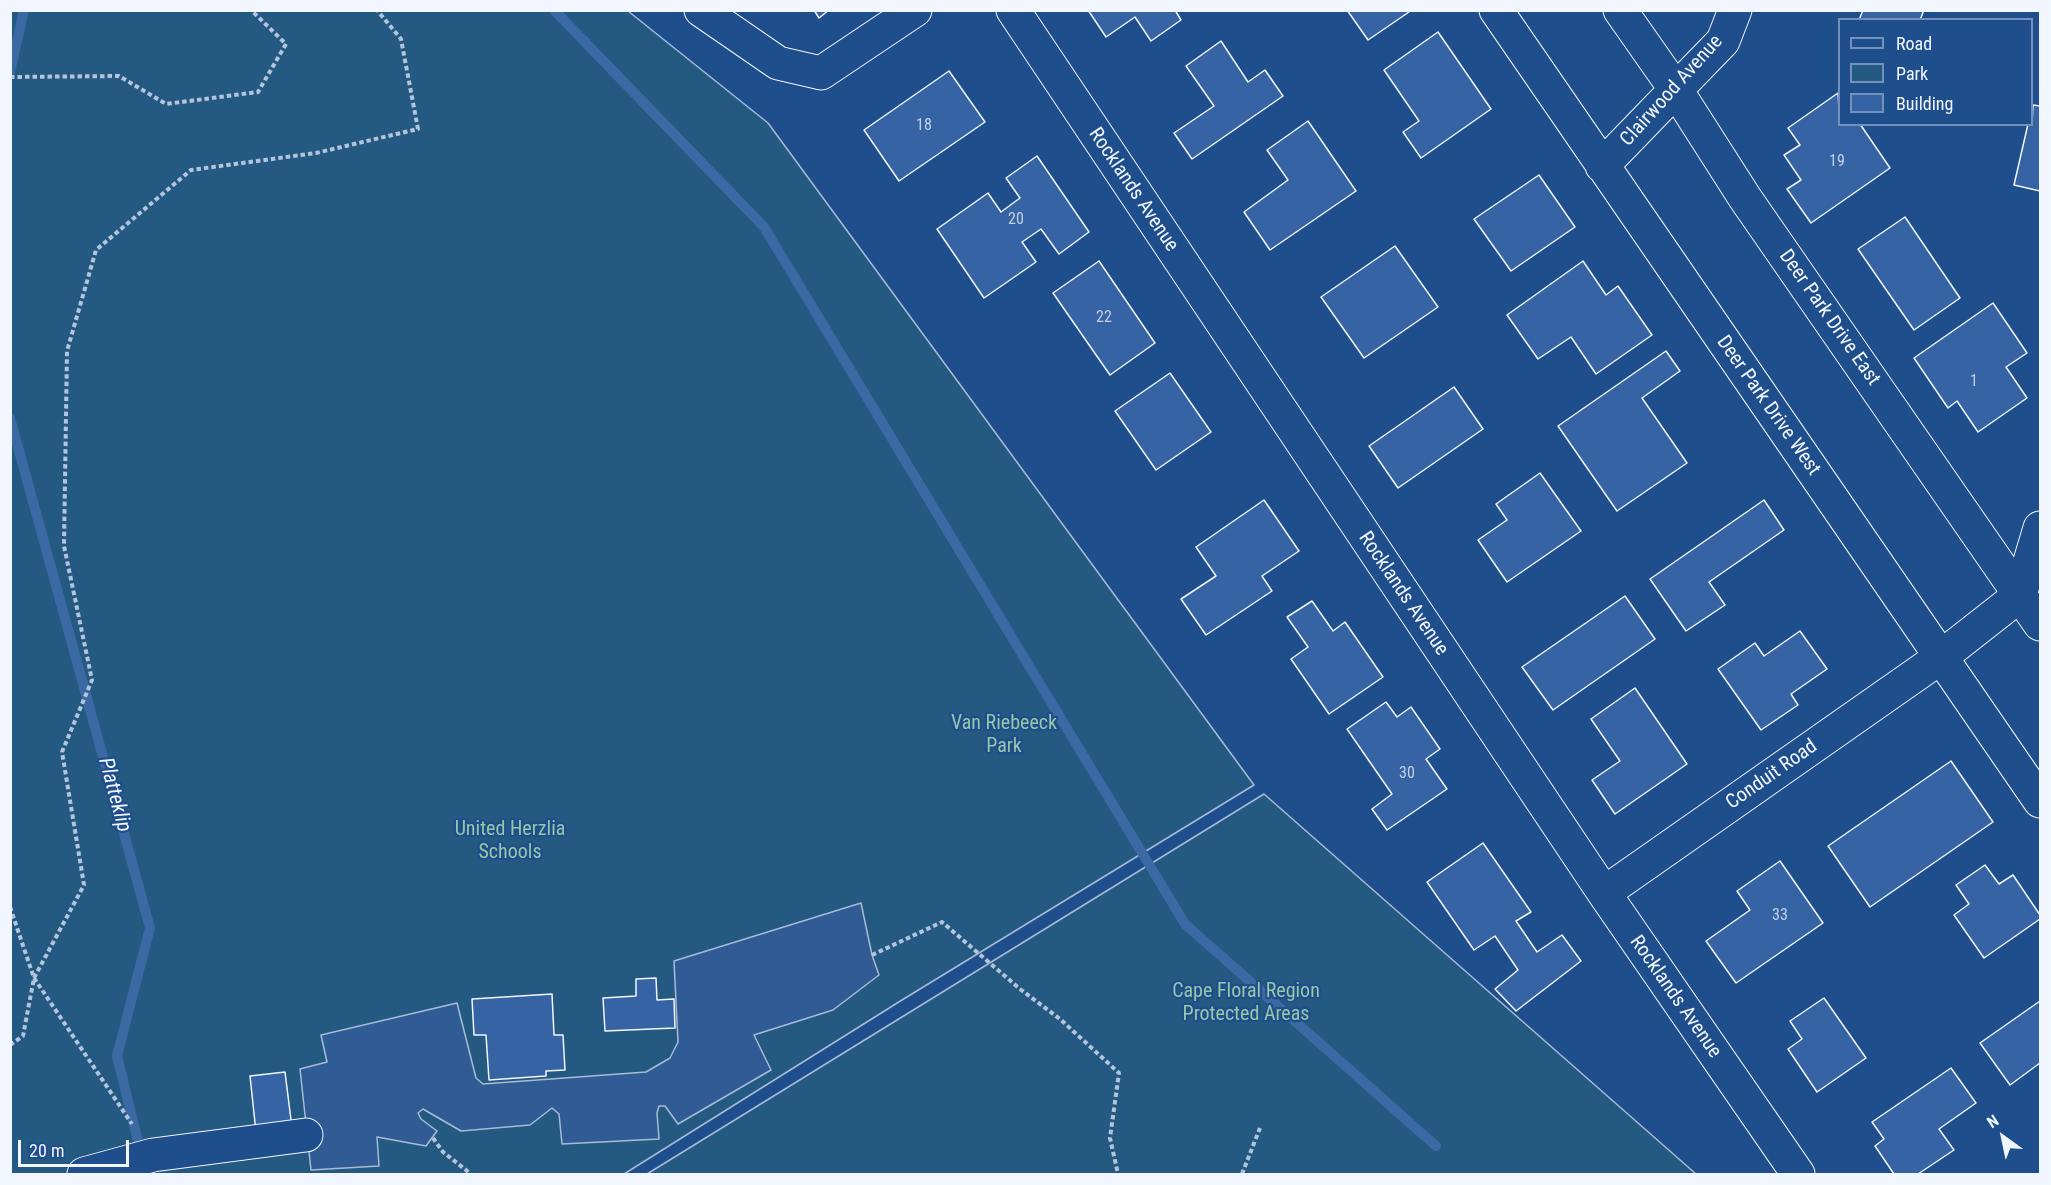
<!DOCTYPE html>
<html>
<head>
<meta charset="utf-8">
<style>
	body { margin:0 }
	#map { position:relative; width:2051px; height:1185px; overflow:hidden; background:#1f4e8c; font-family:"Roboto Condensed",sans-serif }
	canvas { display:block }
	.frame { position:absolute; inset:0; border:12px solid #f2f6ff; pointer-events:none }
	.legend { position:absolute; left:1838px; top:18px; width:195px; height:108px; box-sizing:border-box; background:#1f4e8c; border:2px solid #7391ba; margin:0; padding:8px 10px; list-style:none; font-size:18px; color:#f2f6ff }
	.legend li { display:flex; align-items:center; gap:12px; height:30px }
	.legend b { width:30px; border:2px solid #7391ba }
	.north { position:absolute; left:1973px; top:1107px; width:60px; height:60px; -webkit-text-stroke:4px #1f4e8c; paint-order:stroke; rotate:327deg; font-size:16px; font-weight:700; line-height:24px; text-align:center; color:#f2f6ff }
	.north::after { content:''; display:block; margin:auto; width:21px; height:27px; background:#f2f6ff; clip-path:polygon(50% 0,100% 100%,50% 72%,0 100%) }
	.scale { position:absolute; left:18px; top:1140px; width:111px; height:27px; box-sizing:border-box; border:3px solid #f2f6ff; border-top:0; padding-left:8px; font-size:18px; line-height:21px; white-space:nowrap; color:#f2f6ff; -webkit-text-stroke:4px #1f4e8c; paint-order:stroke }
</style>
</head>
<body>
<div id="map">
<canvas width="2051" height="1185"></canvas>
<div class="frame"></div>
<ul class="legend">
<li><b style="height:8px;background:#1f4e8c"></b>Road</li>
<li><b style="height:16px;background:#245a82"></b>Park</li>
<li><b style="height:16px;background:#3563a3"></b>Building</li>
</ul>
<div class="north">N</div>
<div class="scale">20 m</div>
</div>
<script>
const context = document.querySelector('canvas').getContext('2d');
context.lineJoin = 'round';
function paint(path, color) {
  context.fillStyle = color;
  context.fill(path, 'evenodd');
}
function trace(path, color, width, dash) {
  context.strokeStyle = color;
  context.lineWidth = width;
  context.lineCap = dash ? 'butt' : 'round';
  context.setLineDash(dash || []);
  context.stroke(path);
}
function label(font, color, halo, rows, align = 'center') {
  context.font = font + ' "Roboto Condensed",sans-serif';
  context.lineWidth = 4.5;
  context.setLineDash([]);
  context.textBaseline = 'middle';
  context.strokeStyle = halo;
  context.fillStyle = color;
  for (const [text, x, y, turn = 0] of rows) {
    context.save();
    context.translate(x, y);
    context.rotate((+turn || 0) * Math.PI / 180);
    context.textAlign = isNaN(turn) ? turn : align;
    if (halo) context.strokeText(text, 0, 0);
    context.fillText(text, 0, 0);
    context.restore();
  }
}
const green = new Path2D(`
	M10,11H628L768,123L1254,785L902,1000L624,1174H11Z
	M1264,794L1696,1174H647Z`);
paint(green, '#245a82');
trace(green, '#a8bbd7', 1.5);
const parking = new Path2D(`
	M861,903L872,955L879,975L833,1010L754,1035L771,1070L678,1124L665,1106H659L657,1113L659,1139L562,1144L559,1114L552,1108L530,1125L461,1131L423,1109L418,1113L421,1119L437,1131L426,1146L377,1137L379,1166L311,1170L300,1069L327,1062L321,1035L457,1003L476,1078L483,1084L646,1072L670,1058L678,1042L674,961Z`);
paint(parking, '#305b95');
trace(parking, '#a8bbd7', 1.5);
trace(new Path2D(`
	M554,10L764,227L1185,924L1436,1146
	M10,72L24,10
	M10,418L150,928L117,1056L146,1174`), '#3b69a3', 10);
const building = new Path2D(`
	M814,10H829L819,18Z
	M1088,10H1175L1181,20L1151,41L1135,17L1106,37Z
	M1347,10H1407L1409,12L1368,40Z
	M1863,10H1924L1920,20H1859Z
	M1438,32L1491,109L1421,158L1403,132L1419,121L1384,70Z
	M1221,41L1248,82L1265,70L1283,96L1192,159L1174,133L1214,106L1186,66Z
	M949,71L985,122L899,181L864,130Z
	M1838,93L1840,124H1860L1890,168L1811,223L1787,189L1801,180L1784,155L1800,145L1788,128Z
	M2033,105L2040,106V191L2014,185L2028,124H2032Z
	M1308,121L1356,191L1270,250L1244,212L1288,180L1267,150Z
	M1037,156L1089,232L1059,254L1041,229L1022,242L1036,262L984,298L937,229L988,193L1001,212L1020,198L1006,178Z
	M1539,175L1575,227L1511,271L1474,219Z
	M1905,217L1960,298L1914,330L1858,249Z
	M1395,246L1438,307L1364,358L1321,297Z
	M1099,261L1155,343L1110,375L1053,293Z
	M1583,261L1606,295L1618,286L1652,335L1596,374L1571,337L1538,359L1507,315Z
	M1993,303L2027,353L2006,367L2027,398L1978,432L1957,401L1948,408L1914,358Z
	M1666,351L1680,371L1642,398L1687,463L1617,511L1558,426Z
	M1170,373L1211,432L1156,470L1115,411Z
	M1454,387L1483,429L1398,488L1369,446Z
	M1540,473L1581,531L1507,582L1478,540L1507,520L1496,504Z
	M1264,500L1299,551L1262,576L1272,591L1206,635L1181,599L1216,576L1196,547Z
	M1764,500L1784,530L1709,582L1725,605L1686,631L1650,579Z
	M1625,596L1655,639L1553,710L1522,667Z
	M1312,601L1333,631L1345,622L1383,677L1329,714L1291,659L1308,647L1287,617Z
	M1800,631L1827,669L1791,694L1798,705L1761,730L1718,669L1755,643L1764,656Z
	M1635,688L1687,764L1615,814L1592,780L1620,761L1591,719Z
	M1386,702L1397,717L1411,707L1440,749L1426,759L1447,789L1387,830L1372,809L1392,794L1347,729Z
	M1951,761L1993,822L1870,907L1828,846Z
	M1483,843L1531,912L1516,921L1537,952L1562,935L1581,961L1516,1011L1495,989L1518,970L1495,936L1474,950L1427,882Z
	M1780,861L1823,923L1736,983L1706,941L1750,910L1737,891Z
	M1985,865L1999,884L2013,875L2040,915V919L1984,958L1954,915L1969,904L1956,885Z
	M656,978L657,1000L674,999L675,1028L605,1031L603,998L636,996V979Z
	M552,994L554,1035H563L565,1070L546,1071V1076L489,1080L486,1035H474L472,999Z
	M1824,998L1866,1058L1817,1092L1788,1049L1802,1039L1790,1021Z
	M2040,1001V1063L2010,1085L1980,1043Z
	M1951,1068L1976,1103L1939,1129L1954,1150L1918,1174H1894L1875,1146L1884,1139L1872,1122Z
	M285,1072L292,1128L256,1132L250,1076Z`);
paint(building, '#3563a3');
trace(building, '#f2f6ff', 1.5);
const minor = new Path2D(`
	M701,10L778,63L821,73L915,10
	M1013,10L1604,893L1798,1174
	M1496,10L2040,801
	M1620,10L1676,90L1745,198L2040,624
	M1602,166L1723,41L1735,10
	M1604,893L1941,657L2020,595L2040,528
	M84,1174L153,1155L306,1135`);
trace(minor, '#f2f6ff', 35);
trace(new Path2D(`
	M10,77L119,76L166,104L258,92L286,44L251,10
	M10,907L34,978L132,1124
	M872,955L942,922L1020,989L1060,1019L1119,1073L1110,1138L1118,1174
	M10,1045L23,1036L34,978L84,885L62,752L92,680L64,546L67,351L96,250L191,170L316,153L418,129L401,39L377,10
	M433,1138L443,1152L471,1174
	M1242,1174L1260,1128`), '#b3c4dc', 4, [4.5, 3]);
trace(minor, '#1f4e8c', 33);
label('16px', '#c3d1e8', null, [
	["18",924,126],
	["19",1837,162],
	["20",1016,220],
	["22",1104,318],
	["1",1974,382],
	["30",1407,774],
	["33",1780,916]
]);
label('20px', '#f2f6ff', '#1f4e8c', [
	["Clairwood Avenue",1672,91,-48],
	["Rocklands Avenue",1133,190,56],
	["Deer Park Drive East",1829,318,55],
	["Deer Park Drive West",1768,406,55],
	["Rocklands Avenue",1403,594,56],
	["Conduit Road",1772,775,-35],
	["Rocklands Avenue",1675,997,55]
]);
label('20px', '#97c8a6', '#1f4e8c', [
	["Van Riebeeck",1004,724],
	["Park",1004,747],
	["United Herzlia",510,830],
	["Schools",510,853],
	["Cape Floral Region",1246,992],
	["Protected Areas",1246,1015]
]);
label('italic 21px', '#f2f6ff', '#1f4e8c', [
	["Platteklip",114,795,75]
]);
</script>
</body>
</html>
